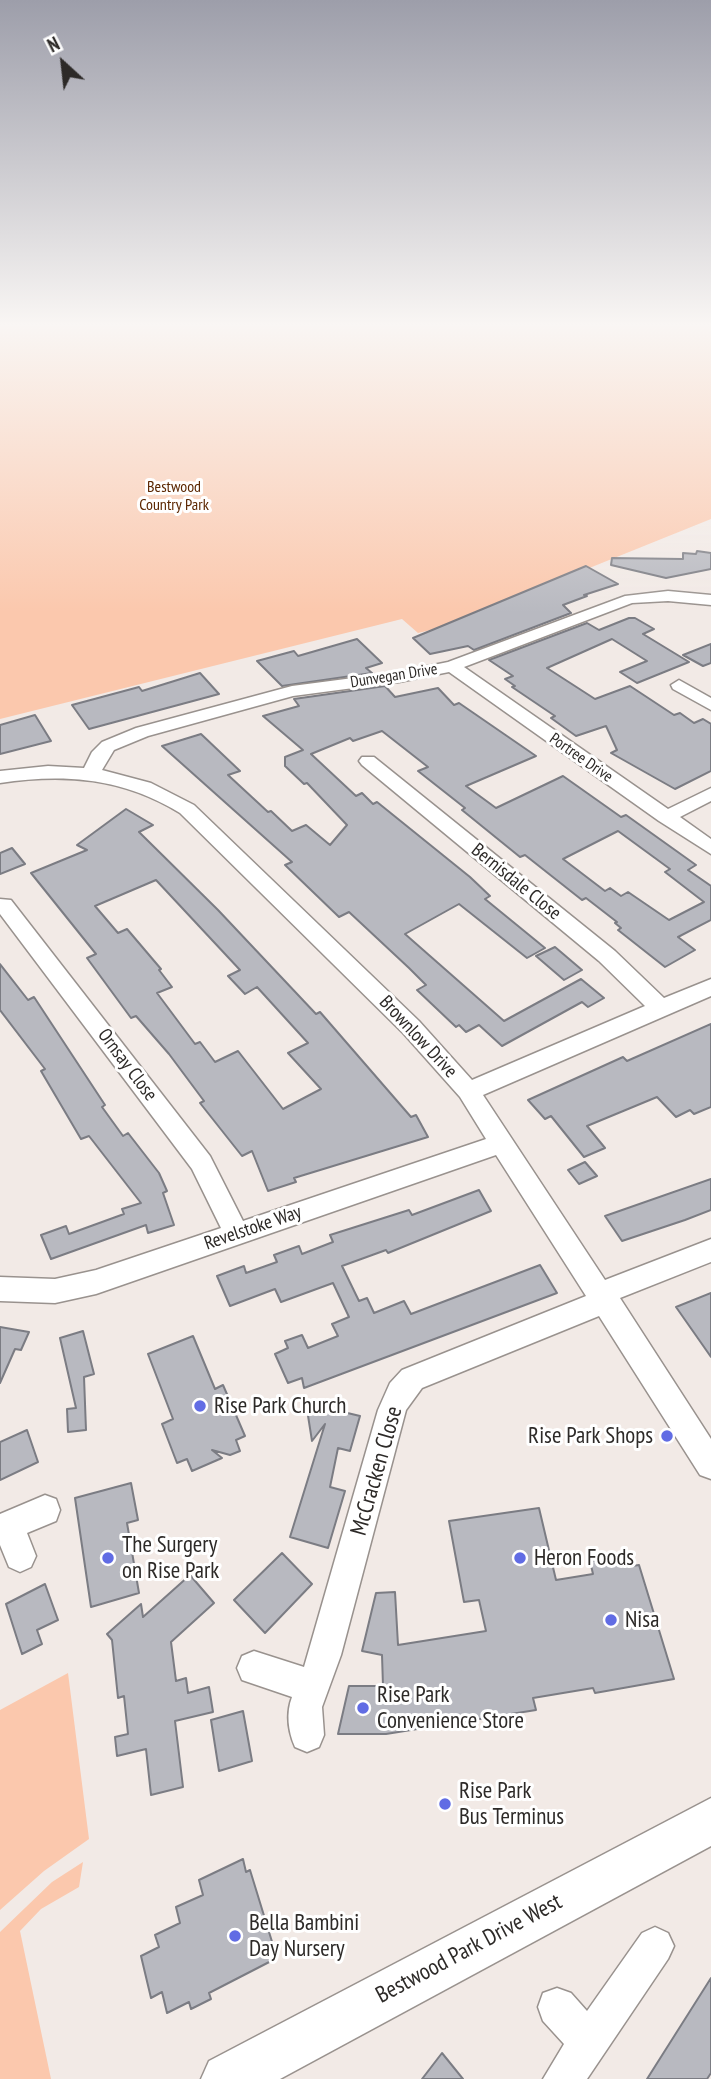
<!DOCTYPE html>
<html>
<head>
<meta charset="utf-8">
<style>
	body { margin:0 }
	#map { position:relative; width:711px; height:2079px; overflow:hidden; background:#f2eae6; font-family:"PT Sans Narrow",sans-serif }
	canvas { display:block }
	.north { position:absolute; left:28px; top:28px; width:70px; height:70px; -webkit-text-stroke:5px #fff; paint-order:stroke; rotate:333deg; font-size:19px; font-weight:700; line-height:28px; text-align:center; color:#2d2a28 }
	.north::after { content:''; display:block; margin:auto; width:24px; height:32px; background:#2d2a28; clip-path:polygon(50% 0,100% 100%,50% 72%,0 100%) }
</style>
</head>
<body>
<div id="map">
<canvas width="711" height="2079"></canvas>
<div class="north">N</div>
</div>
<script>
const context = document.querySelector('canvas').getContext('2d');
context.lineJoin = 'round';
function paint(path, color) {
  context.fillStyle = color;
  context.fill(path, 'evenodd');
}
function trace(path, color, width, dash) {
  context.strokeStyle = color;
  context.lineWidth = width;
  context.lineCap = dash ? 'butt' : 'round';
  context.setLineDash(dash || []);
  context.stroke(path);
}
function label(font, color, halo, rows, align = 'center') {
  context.font = font + ' "PT Sans Narrow",sans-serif';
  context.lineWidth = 6;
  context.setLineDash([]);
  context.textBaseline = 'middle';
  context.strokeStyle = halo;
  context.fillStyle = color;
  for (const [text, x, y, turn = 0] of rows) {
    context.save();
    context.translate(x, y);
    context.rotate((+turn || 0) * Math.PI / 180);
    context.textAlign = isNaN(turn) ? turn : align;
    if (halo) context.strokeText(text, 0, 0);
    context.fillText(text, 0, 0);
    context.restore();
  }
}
paint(new Path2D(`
	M0,322H711V519L443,627L418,633L402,619L0,719Z
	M68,1673L89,1839L44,1871L0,1910V1710Z
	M83,1862L79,1887L41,1909L20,1931L51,2079H0V1932L52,1882Z`), '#fbc8ad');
const building = new Path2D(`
	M697,551L711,553V569L666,578L611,565L612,558L683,559V553L696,554Z
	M586,566L618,584L584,595L587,596L563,605L571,613L474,650L468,646L430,654L413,638Z
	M629,618H635L654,629L643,634L689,662L637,683L620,672L647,661L612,639L547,668L595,699L630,686L674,715L680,713L694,723L703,719L711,724V771L675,789L611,753L617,750L606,726L576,736L551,718L555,716L512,687L515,686L505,679L513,676L489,660L587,623L599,630Z
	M357,639L382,663L366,668L372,673L282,686L257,661L294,651L298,656Z
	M711,644V663L703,666L683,655Z
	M200,673L219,694L89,729L72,705L139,687L142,691Z
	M385,686L395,697L438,688L454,705L459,703L536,756L466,786L496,808L563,776L621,817L626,815L696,865L688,870L711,886V920L678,937L695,950L665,967L618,930L621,928L615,923L617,922L586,898L582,900L525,855L520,857L462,810L465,808L418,771L428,767L382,731L353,741L350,738L311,754L356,796L362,793L373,804L377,802L470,877L490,896L485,899L545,948L527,958L459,904L405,934L504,1021L581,979L604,998L588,1007L582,1002L502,1046L479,1025L466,1032L459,1025L456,1027L417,990L426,985L409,968L349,912L339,917L285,865L292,862L162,746L201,734L240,771L228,775L268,812L271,811L292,831L306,825L330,845L347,825L307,783L304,784L285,766V757L303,750L263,716L299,706L294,699ZM618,831L670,869L665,872L704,902L669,920L628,892L621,896L610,888L605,891L563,859Z
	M35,715L51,741L0,754V725Z
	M126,809L153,825L139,832L218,910L316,1014L320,1012L411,1117L416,1115L428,1137L294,1178L296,1182L268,1191L252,1151L242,1156L200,1103L204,1101L169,1054L136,1016L131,1018L87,958L96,954L31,873L87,850L77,845ZM156,880L240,970L228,976L245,994L257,987L308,1043L288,1053L321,1089L283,1109L238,1051L215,1062L200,1042L195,1044L157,993L172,987L159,970L161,969L127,929L118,933L95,906Z
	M12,848L25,864L0,874V853Z
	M555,947L582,970L564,980L536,956Z
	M0,964L28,1000L34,997L105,1105L102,1107L123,1136L128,1133L159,1173L167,1191L163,1193L174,1225L148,1233L146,1225L51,1259L41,1235L66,1226L69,1234L124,1214L122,1209L141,1203L89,1136L81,1139L41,1071L45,1069L0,1010Z
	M711,1024V1107L694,1114L690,1110L676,1117L657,1097L587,1126L605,1148L584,1157L551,1116L545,1119L528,1100L623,1057L627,1061Z
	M585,1162L597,1176L579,1184L568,1170Z
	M711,1179V1210L685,1220L622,1241L605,1216Z
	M479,1190L491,1211L388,1253L386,1250L342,1266L359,1301L367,1298L374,1313L404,1301L411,1314L540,1265L557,1293L304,1388L302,1378L288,1383L275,1354L288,1348L285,1341L302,1335L308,1348L338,1336L332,1324L349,1317L333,1283L281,1302L275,1289L230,1306L217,1276L244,1266L246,1273L277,1262L274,1255L299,1246L302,1254L333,1242L330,1235L409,1210L412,1215Z
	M711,1293V1357L676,1307Z
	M0,1327L29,1332L21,1350L15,1349L0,1383Z
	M83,1331L94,1374L84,1377L86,1430L68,1432L67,1409L76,1408L60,1338Z
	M193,1336L215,1389L223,1385L245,1436L236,1440L240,1451L230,1455L212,1450L222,1458L192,1471L187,1459L177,1463L162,1424L173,1419L148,1354Z
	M306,1403L360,1416L350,1451L338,1448L330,1487L345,1491L328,1548L290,1537L325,1424L312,1441Z
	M27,1430L38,1462L0,1480V1442Z
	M131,1483L138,1520L127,1523L139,1593L91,1607L75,1498Z
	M539,1508L556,1580L593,1574L590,1561L621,1556L625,1567L639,1565L674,1679L595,1693L593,1688L533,1698L536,1710L386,1734H338L349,1686H383L382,1655L362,1651L376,1593L395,1592L398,1645L486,1631L479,1600L464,1602L449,1521Z
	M282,1553L312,1584L265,1633L234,1600Z
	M190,1575L214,1603L171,1642L176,1681L186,1678L188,1693L209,1687L213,1712L175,1721L183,1787L151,1795L146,1749L117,1756L115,1737L128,1734L124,1696L118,1698L112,1640L107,1634L141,1604L143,1617Z
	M45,1584L58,1620L37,1630L42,1644L22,1654L6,1604Z
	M243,1711L252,1761L219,1771L211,1720Z
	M243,1859L246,1872L250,1870L277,1958L209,1993L211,1999L191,2009L189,2002L167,2013L162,1992L151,1998L141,1956L159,1947L155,1935L180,1923L176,1907L203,1895L199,1880Z
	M711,1978V2073L707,2079H647Z
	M442,2053L463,2079H422Z`);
paint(building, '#b8b9c0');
trace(building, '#7b7c83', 2);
const minor = new Path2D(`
	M668,591L711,595V605L668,601L632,603L464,667L668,809L711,788V801L680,817L711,839V854L659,821L449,672L399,682L293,696L148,736L114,750L102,770L151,783L194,805L419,1021L472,1080L645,1006L599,961L362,765L359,761L362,757H374L615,951L664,998L711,979V996L483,1095L605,1280L711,1239V1262L620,1298L711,1439V1479L700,1475L599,1316L422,1388L406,1410L341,1655L322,1707L324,1735L319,1747L307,1752L295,1747C288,1731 286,1713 292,1697L242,1680L237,1668L242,1656L254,1651L304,1667L378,1410L390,1383L402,1370L586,1296L496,1155L96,1294L55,1303L0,1301V1277L55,1279L96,1270L221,1228L192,1169L0,914V899L11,900L210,1156L243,1221L486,1139L460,1097L403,1033L180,813C123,778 65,773 0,783V771L48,766L84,768L92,752L102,742L136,728L292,686L399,672L448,662L625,596Z
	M679,680L711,698V710L673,689L671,685Z
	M45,1495L56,1499L60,1510L56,1521L27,1533L36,1556L31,1567L20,1572L9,1567L0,1545V1514Z
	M655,1927L668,1933L674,1946L668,1959L587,2079H543L564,2044L543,2021L538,2007L543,1993L557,1988L571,1993L587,2011L642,1933Z`);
const tertiary = new Path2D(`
	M711,1798V1846L280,2079H201L209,2061Z`);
trace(minor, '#99928e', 3);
trace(tertiary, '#99928e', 3);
paint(minor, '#fff');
paint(tertiary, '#fff');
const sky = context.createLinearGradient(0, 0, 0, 613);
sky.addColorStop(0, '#9d9eaa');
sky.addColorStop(0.53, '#f9f6f4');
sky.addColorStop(1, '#f9f6f400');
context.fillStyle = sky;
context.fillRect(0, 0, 711, 613);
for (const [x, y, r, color] of [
	[200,1406,7,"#616ce4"],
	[667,1436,7,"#616ce4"],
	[108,1558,7,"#616ce4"],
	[520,1558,7,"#616ce4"],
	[611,1620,7,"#616ce4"],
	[363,1708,7,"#616ce4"],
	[445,1804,7,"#616ce4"],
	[235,1936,7,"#616ce4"]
]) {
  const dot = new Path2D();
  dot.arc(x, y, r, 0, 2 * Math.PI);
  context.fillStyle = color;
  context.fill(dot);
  trace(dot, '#fff', 2.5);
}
label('16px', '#5b2600', '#fff', [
	["Bestwood",174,487],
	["Country Park",174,505]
]);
label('16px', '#2d2a28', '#fff', [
	["Dunvegan Drive",394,676,-9],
	["Portree Drive",581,758,35]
]);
label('19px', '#2d2a28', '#fff', [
	["Bernisdale Close",516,882,39],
	["Brownlow Drive",418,1037,47],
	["Ornsay Close",127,1065,53],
	["Revelstoke Way",253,1228,-19]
]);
label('23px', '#2d2a28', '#fff', [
	["Rise Park Church",214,1406],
	["Rise Park Shops",653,1436,"right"],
	["The Surgery",122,1545],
	["on Rise Park",122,1571],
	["Heron Foods",534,1558],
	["Nisa",625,1620],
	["Rise Park",377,1695],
	["Convenience Store",377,1721],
	["Rise Park",459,1791],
	["Bus Terminus",459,1817],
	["Bella Bambini",249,1923],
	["Day Nursery",249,1949]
], 'left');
label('23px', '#2d2a28', '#fff', [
	["McCracken Close",377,1471,-74],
	["Bestwood Park Drive West",469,1949,-28]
]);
</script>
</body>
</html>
